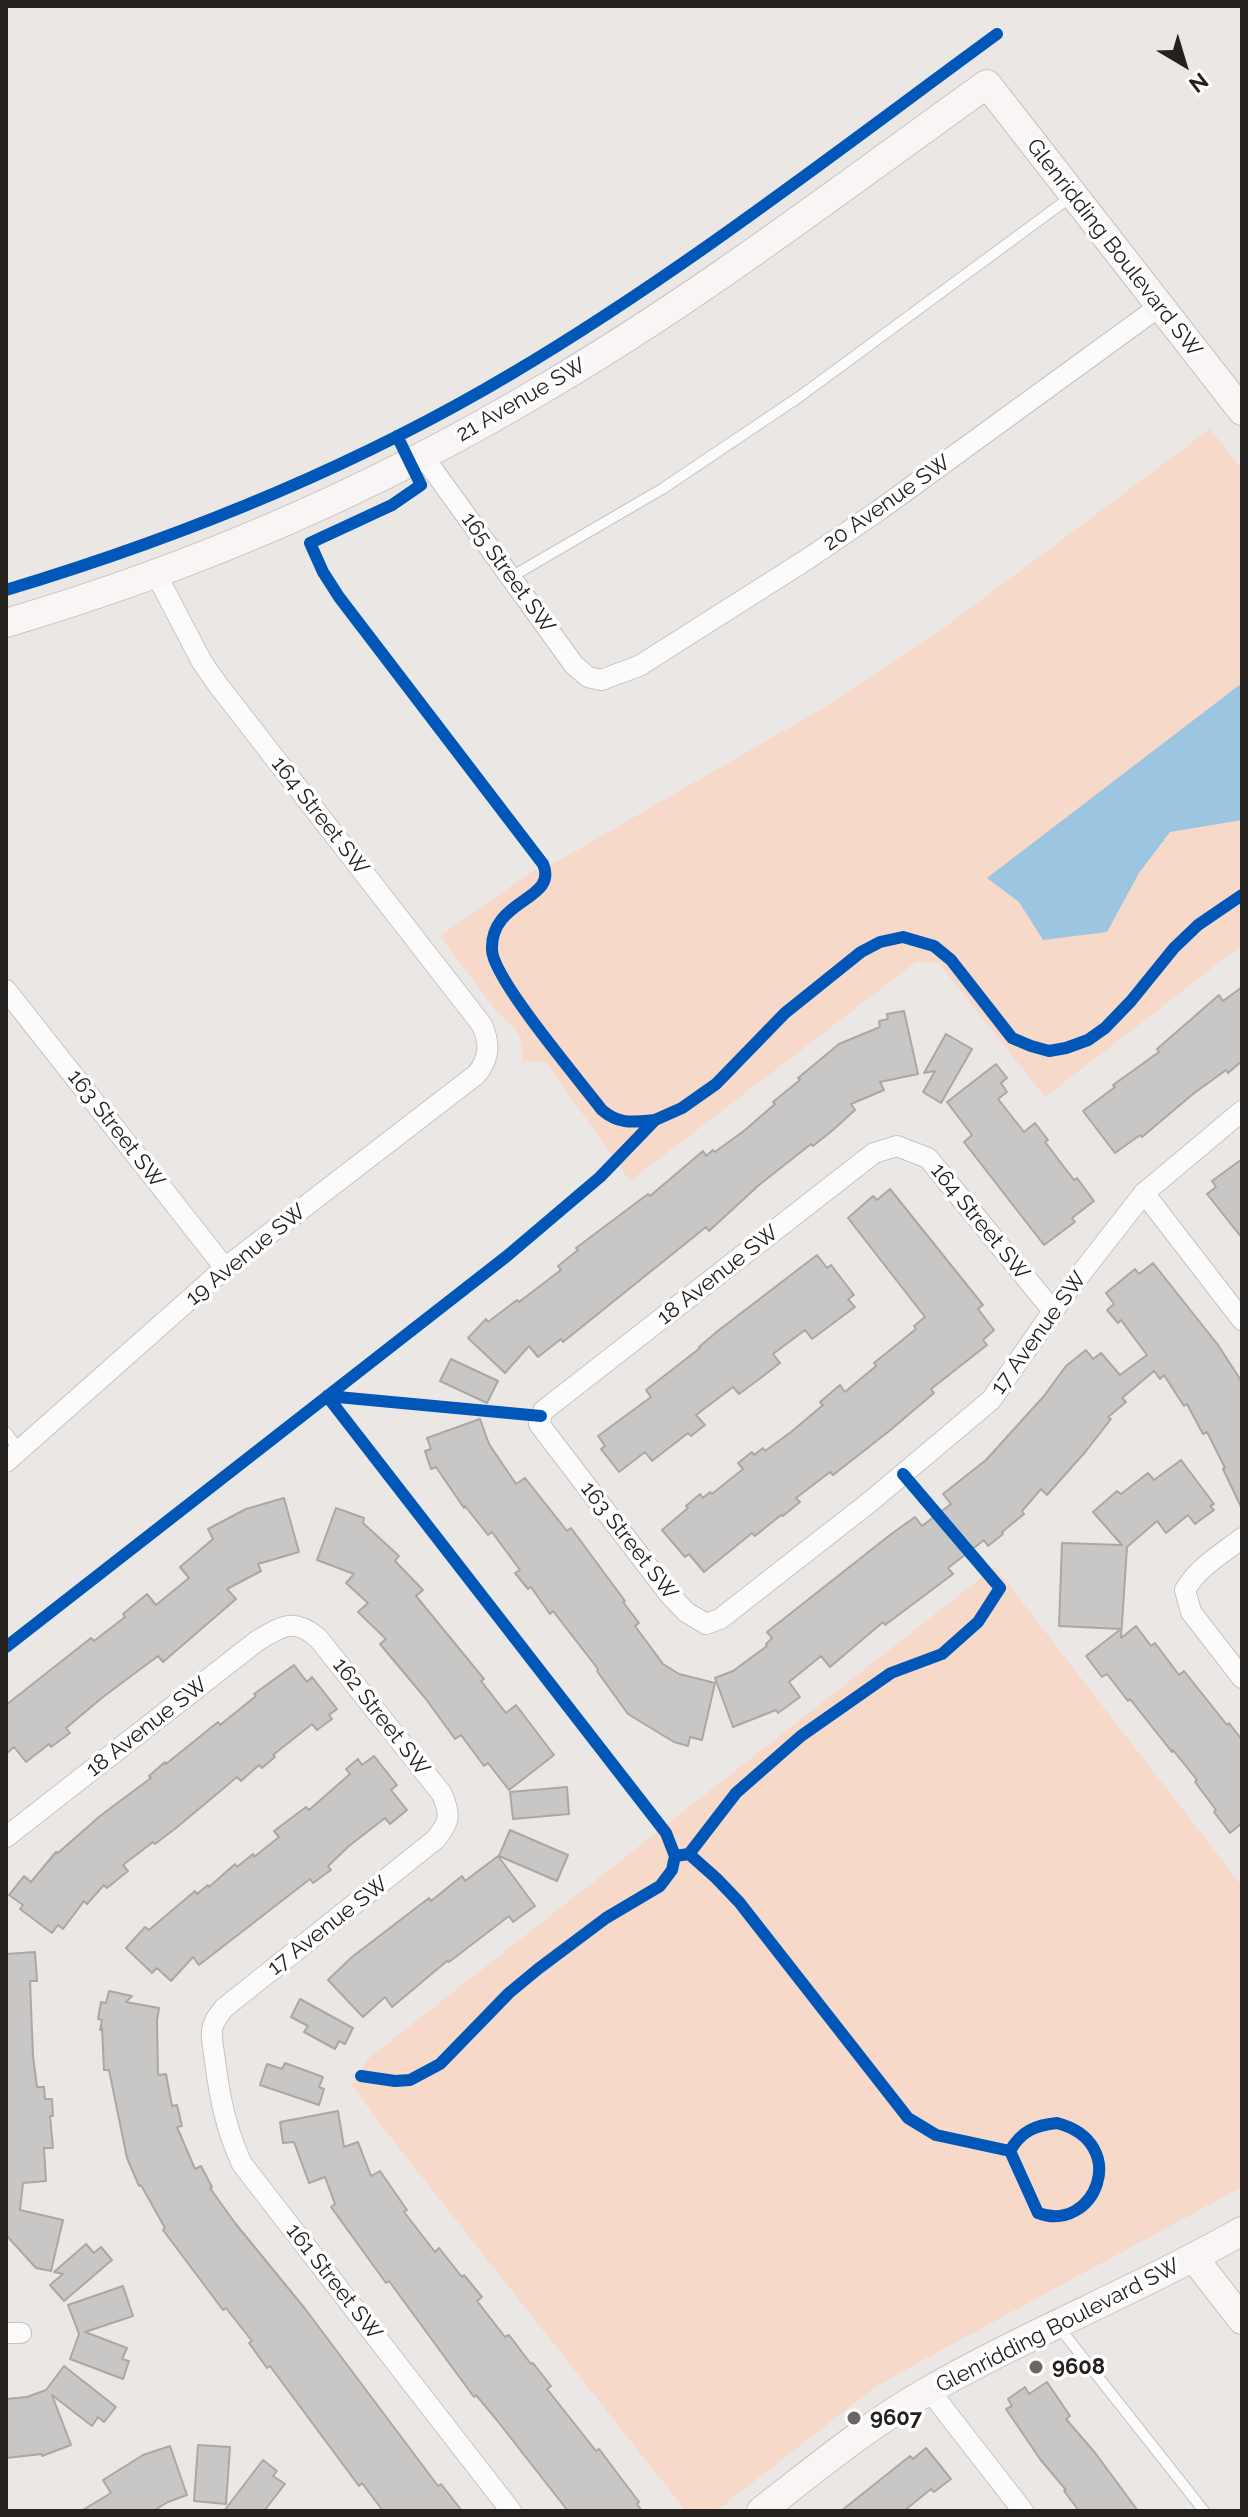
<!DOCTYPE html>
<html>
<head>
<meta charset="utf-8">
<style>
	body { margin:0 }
	#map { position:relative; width:1248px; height:2517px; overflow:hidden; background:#ebe7e5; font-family:Raleway,sans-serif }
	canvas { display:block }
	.frame { position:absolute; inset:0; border:8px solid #24211f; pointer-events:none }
	.north { position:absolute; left:1144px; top:24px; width:80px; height:80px; -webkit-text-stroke:6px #fff; paint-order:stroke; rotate:142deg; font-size:22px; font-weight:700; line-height:32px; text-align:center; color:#24211f }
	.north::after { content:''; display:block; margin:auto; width:28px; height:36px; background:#24211f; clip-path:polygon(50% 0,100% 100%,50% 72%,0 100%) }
</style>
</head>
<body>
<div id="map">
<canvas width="1248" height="2517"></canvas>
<div class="frame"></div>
<div class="north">N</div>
</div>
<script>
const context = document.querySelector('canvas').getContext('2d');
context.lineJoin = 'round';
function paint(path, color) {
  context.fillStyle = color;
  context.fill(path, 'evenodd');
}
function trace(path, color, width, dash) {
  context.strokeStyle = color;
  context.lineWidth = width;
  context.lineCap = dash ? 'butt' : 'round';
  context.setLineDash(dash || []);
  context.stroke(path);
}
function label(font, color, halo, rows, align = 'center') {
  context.font = font + ' Raleway,sans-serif';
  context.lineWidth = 7;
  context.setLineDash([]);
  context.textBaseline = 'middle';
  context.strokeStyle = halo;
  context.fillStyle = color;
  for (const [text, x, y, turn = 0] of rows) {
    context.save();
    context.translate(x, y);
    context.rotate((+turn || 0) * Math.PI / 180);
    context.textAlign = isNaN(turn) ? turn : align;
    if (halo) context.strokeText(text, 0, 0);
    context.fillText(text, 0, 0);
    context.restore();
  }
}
paint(new Path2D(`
	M1210,429L1242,469V945L1045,1097L939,963L916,962L630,1181L546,1062L523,1061L520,1037L515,1028L494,1008L440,936L530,873L560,860L837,700L941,630Z
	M995,1567L1242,1886V2187L945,2348L875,2387L716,2511H686L373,2115L352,2084L369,2058Z`), '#f6d9c8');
paint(new Path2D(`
	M1242,683V820L1170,832L1139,873L1107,932L1043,940L1019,902L987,878Z`), '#9cc5e2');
const building = new Path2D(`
	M1242,987V1061L1228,1073L1226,1070L1193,1094L1142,1137L1140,1135L1115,1153L1083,1111L1115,1087L1113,1085L1159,1052L1157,1049L1219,995L1223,1001Z
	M904,1011L918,1074L880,1082L884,1090L851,1104L855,1110L833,1130L813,1146L811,1144L759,1185L709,1231L706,1227L563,1342L561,1339L538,1357L529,1346L505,1373L468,1338L486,1319L488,1322L517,1300L519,1302L561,1270L558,1266L578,1250L576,1248L648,1194L650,1196L703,1151L706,1156L713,1150L715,1152L745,1130L775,1104L773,1102L800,1080L798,1078L839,1044L880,1027L879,1021L888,1019L887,1014Z
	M946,1034L972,1049L941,1103L923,1092L935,1071L924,1073Z
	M996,1064L1007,1078L1001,1083L1007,1092L998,1099L1024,1132L1035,1123L1048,1140L1045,1142L1074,1180L1077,1178L1094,1201L1072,1218L1075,1222L1044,1245L964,1142L972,1135L947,1102Z
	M1242,1159V1238L1207,1194L1216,1187L1212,1181Z
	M890,1189L983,1305L978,1309L994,1330L983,1340L987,1345L931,1389L934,1393L888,1432L833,1475L830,1472L796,1498L800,1502L783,1516L781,1515L755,1536L752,1533L704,1572L689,1554L685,1557L662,1530L688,1508L686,1506L700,1494L703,1498L710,1492L712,1494L743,1469L738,1463L752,1452L754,1455L763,1448L765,1451L791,1432L823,1405L820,1402L840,1385L845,1392L876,1366L874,1363L916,1329L914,1326L925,1317L848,1218L873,1196L877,1200Z
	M817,1255L827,1268L831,1265L854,1295L848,1299L855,1307L812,1339L805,1330L773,1354L780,1363L758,1380L739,1394L733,1387L696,1415L705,1425L691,1436L688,1433L652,1461L645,1452L619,1472L601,1449L605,1446L598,1436L651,1397L646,1390L700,1348L699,1347L719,1330Z
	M1153,1263L1218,1345L1242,1382V1509L1223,1469L1225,1468L1207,1432L1203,1434L1187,1404L1184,1406L1164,1375L1160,1379L1154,1371L1122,1398L1126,1402L1108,1417L1111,1419L1086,1451L1047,1495L1041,1489L1022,1511L1024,1514L1002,1532L1003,1534L988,1546L984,1540L948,1568L953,1574L885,1625L883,1622L830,1667L821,1656L789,1682L800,1697L778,1713L776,1710L733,1727L715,1678L733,1671L767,1646L766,1644L772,1638L767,1632L890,1535L915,1517L922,1526L951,1504L943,1494L986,1460L1044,1396L1066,1366L1086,1350L1093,1359L1101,1353L1120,1375L1147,1355L1121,1320L1118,1323L1107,1310L1114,1304L1106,1293L1135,1269L1139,1274Z
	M451,1359L498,1381L487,1403L440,1381Z
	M480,1419L489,1444L516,1484L525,1478L567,1531L571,1528L625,1601L623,1602L639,1623L635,1626L663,1664L679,1674L715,1683L702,1740L690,1737L688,1746L674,1742L628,1714L597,1671L598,1669L553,1611L550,1614L531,1587L528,1589L515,1573L520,1570L492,1532L488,1535L465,1506L464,1508L436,1467L431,1469L425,1451L431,1449L427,1438Z
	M1181,1460L1214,1504L1210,1506L1214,1510L1195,1524L1188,1515L1166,1533L1157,1521L1127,1547L1121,1638L1136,1626L1151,1646L1155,1643L1179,1675L1184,1671L1227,1725L1229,1723L1242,1740V1823L1230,1833L1214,1812L1216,1810L1195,1782L1197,1780L1173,1750L1172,1752L1130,1699L1128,1701L1107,1674L1102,1677L1086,1656L1121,1629L1059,1626L1062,1543L1122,1545L1093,1512L1117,1491L1121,1494L1148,1473L1154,1480Z
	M284,1498L299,1552L258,1564L261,1571L227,1589L236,1599L163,1662L158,1656L103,1697L66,1728L70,1733L51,1747L49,1744L26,1762L14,1747L6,1754V1705L91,1638L94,1641L125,1617L123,1614L147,1594L156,1605L189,1578L180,1567L213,1539L208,1529L246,1509Z
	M336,1508L364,1518L363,1523L399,1556L395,1561L423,1590L416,1596L484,1679L481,1681L506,1713L516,1705L554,1755L509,1790L488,1763L484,1766L461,1735L455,1739L426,1699L380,1644L386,1639L358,1612L368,1603L346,1583L354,1574L317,1560Z
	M294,1665L307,1682L312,1677L337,1709L329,1715L332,1719L317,1730L312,1724L273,1755L275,1757L262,1768L259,1765L241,1781L237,1777L176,1828L155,1844L153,1842L123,1865L128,1871L107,1888L104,1885L87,1904L84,1901L63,1929L58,1925L52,1933L20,1909L23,1905L9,1895L24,1876L31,1882L56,1852L58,1853L100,1816L151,1778L149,1776L165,1762L166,1764L218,1722L220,1725L256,1696L254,1694Z
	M374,1756L397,1785L391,1790L407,1810L390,1824L385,1818L349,1846L328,1866L331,1870L313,1883L310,1879L199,1965L193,1957L171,1981L157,1968L152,1973L126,1948L145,1927L149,1930L195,1891L197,1894L208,1885L209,1887L235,1864L237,1867L253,1854L254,1857L279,1837L274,1831L306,1807L309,1810L350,1774L346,1769L358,1759L362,1765Z
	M567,1787L569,1814L513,1819L510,1792Z
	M510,1830L568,1855L557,1881L499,1856Z
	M498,1856L535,1906L513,1922L509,1916L449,1962L447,1961L392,2007L385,1997L363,2017L328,1980L352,1957L429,1898L431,1901L462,1876L465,1881Z
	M35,1952L37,1981H30L33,2056L37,2087H44L45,2099H52L53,2116H50L53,2148H44L46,2181L23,2183L20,2210L63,2220L51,2271L36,2268L6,2235V1954Z
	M109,1991L132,1996L126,2002L159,2008L157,2020L158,2075L166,2074L172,2106L177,2105L182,2126L177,2127L195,2169L201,2166L212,2187L210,2188L235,2223L306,2310L438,2486L441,2484L462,2511H383L362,2483L359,2486L270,2366L267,2368L249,2343L252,2341L226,2308L223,2310L163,2230L165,2228L141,2185L139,2186L127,2158L109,2070H104L102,2028L100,2030L102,2020L98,2019L101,2002L106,2003Z
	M300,1999L353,2028L345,2044L339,2041L335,2049L304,2032L308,2026L291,2017Z
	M285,2063L323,2077L319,2087L324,2089L319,2105L260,2085L267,2064L282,2069Z
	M338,2111L344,2147L358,2142L371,2176L380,2171L407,2210L404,2212L435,2252L439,2248L462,2277L464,2275L482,2297L477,2301L505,2337L509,2335L531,2364L533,2363L551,2386L547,2389L596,2451L599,2449L639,2502L637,2504L642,2511H568L496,2419L476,2395L474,2397L389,2281L386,2283L331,2207L335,2204L325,2177L309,2183L294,2142L283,2143L280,2122Z
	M86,2244L94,2253L101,2247L112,2260L64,2301L50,2285L63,2274L54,2272Z
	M123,2286L133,2316L85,2332L127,2348L122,2359L129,2361L123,2379L70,2359L79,2334L68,2305Z
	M64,2366L116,2407L104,2422L98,2417L92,2426L52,2395L71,2445L42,2456V2454L6,2458V2399L27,2397L46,2390Z
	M1047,2382L1070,2416L1066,2419L1096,2454L1138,2511H1079L1064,2491L1066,2490L1040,2459L1006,2409L1012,2406L1008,2399L1025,2387L1029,2394Z
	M198,2445L230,2447L226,2504L194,2501Z
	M170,2446L187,2495L168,2502L153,2511H81L111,2493L103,2480L143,2455Z
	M926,2448L951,2479L934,2492L931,2489L904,2511H841L910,2456L913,2459Z
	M263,2460L277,2471L273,2476L285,2484L264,2511H224Z`);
paint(building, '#c9c7c5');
trace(building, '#aaa7a5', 2);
const lane = new Path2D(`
	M511,577L662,489L799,397L1072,196
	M6,1432L20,1451
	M1058,2326L1204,2511`);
const street = new Path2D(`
	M423,456L574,665L588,677L601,680L639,666L806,560L878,511L1160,306
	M6,990L225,1268
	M1144,1193L1242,1320
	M1053,1311L928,1158L897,1146L874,1153L543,1411L539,1424L669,1594L686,1612L706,1624L720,1619L871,1501L991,1400L1065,1294L1144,1193L1242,1111
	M6,1462L225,1268L477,1074C490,1057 490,1044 482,1025L218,685L202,662L156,574
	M1242,1538C1222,1554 1198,1567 1185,1590L1191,1612L1242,1678
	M6,1837L257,1641C282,1626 294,1617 318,1638L442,1794C451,1816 450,1821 436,1839L224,2008C219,2015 213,2021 212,2030C211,2040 214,2051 215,2061C220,2099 226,2129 242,2164L511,2511
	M6,2333H21
	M929,2390L1023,2511`);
const secondary = new Path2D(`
	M6,623C196,567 378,488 548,386C701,296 843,187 987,84L1242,411
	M1194,2258L1242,2320
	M761,2511C815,2469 868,2425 928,2391C1031,2332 1140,2289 1242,2231`);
trace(lane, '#c6c3c2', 12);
trace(street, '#c6c3c2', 22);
trace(secondary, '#c6c3c2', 30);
trace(lane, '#fcfbfb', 10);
trace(street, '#fcfbfb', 20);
trace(secondary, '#f9f5f4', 28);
trace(new Path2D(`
	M397,436L421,485L392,505L310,543L323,572L339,597L543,864C559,901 490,898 492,950C493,979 580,1081 602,1110C619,1125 634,1122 655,1120
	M6,590C182,537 353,468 511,374C681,273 837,151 997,34
	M327,1396L666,1833L675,1856
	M327,1396L541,1416
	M6,1647L507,1256L600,1177L655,1120L682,1108L716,1084L785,1013L861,952L880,942L903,937L934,946L951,960L1012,1038L1031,1046L1049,1051L1066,1048L1088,1040L1105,1028L1131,1001L1174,948L1198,925L1242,895
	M689,1854L716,1878L739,1902L908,2118L936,2135L1010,2151
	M361,2076L395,2081L410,2080L440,2064L509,1993L538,1969L606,1918L660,1886L672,1870L675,1856L689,1854L736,1793L801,1736L891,1673L942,1654L978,1622L1000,1588L903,1474
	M1057,2123C1132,2143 1095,2234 1038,2213L1010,2151C1021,2131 1036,2125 1057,2123Z`), '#0057b8', 12);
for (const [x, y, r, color] of [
	[1036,2367,8,"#6a6664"],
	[854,2418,8,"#6a6664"]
]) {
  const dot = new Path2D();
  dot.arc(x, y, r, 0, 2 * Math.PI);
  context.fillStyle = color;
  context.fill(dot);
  trace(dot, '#fff', 3);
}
label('22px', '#24211f', '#fff', [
	["Glenridding Boulevard SW",1114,248,52],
	["21 Avenue SW",521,400,-30],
	["20 Avenue SW",887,503,-35],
	["165 Street SW",508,573,54],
	["164 Street SW",320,816,52],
	["163 Street SW",116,1129,52],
	["164 Street SW",980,1222,51],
	["19 Avenue SW",246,1255,-39],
	["18 Avenue SW",718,1275,-38],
	["17 Avenue SW",1039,1333,-54],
	["163 Street SW",629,1541,52],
	["162 Street SW",381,1717,52],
	["18 Avenue SW",147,1727,-38],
	["17 Avenue SW",328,1926,-38],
	["161 Street SW",334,2282,52],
	["Glenridding Boulevard SW",1058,2326,-27]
]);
label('bold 22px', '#24211f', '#fff', [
	["9608",1052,2367],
	["9607",870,2418]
], 'left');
</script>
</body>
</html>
